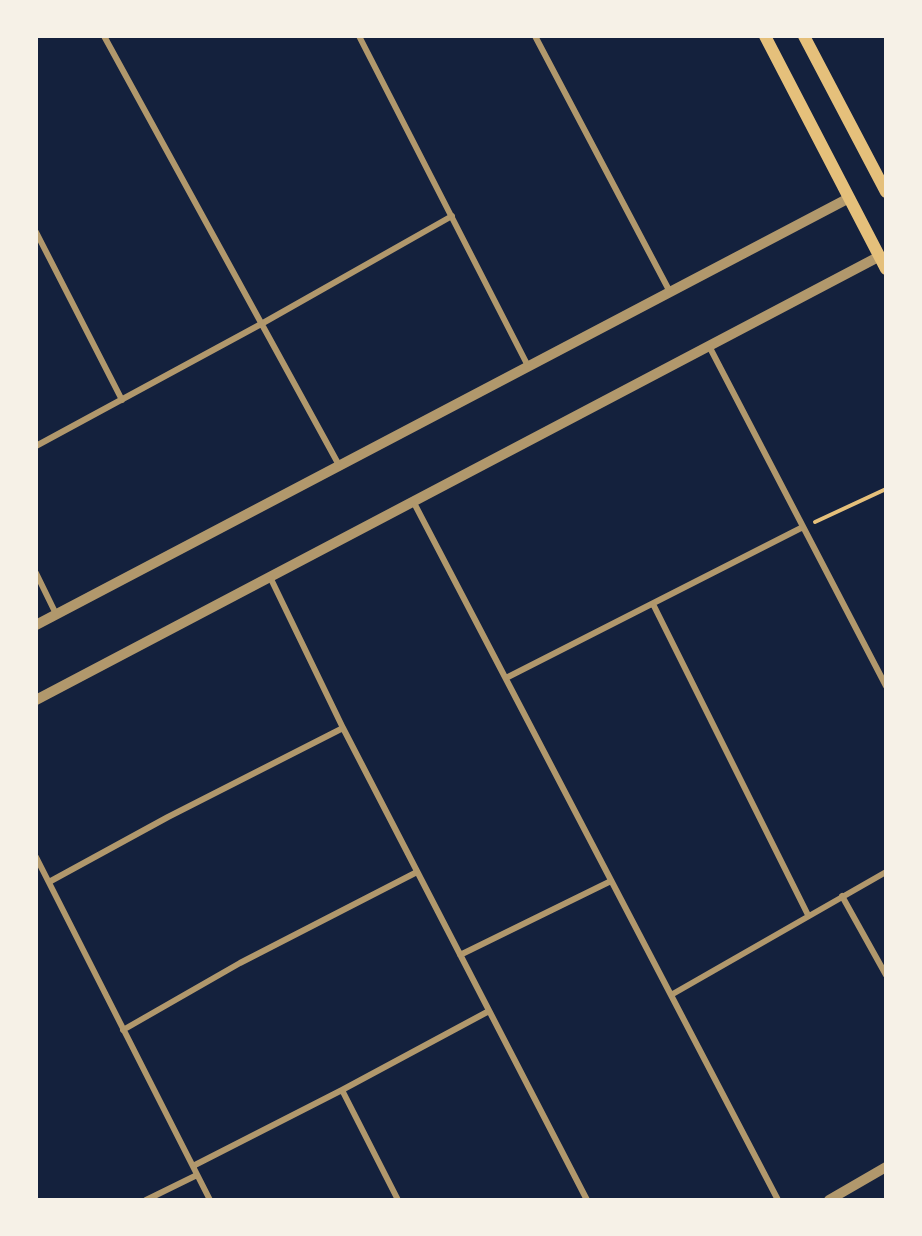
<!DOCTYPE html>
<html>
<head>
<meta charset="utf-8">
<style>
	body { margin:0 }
	#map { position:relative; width:922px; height:1236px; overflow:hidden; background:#14213d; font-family:"Source Sans 3",sans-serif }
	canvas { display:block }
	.frame { position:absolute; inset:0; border:38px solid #f6f1e7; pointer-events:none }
</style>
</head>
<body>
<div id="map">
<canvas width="922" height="1236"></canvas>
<div class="frame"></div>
</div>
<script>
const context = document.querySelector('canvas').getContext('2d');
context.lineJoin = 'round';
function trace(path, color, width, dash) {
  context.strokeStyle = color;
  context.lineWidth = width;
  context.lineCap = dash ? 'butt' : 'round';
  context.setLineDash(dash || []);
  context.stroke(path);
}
trace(new Path2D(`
	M815,522L886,489`), '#e5c07b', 4);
trace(new Path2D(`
	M104,36L340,467
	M359,36L528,366
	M535,36L670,292
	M36,232L122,400
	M709,346L886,686
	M36,446L263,323L452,216
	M413,501L778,1200
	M36,573L56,614
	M270,577L343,728L587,1200
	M653,604L808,915
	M506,678L803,527
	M36,857L210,1200
	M49,882L168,817L343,728
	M842,896L886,975
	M460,955L611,881
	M671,995L886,872
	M123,1030L240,963L417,872
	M342,1090L398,1200
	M193,1166L342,1090L489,1011
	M146,1200L197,1175`), '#b1986c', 6);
trace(new Path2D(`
	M36,625L849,198
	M36,700L880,256
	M829,1200L886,1167`), '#b1986c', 10);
trace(new Path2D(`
	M765,36L886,269
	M804,36L886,192`), '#e5c07b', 12);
</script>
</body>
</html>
